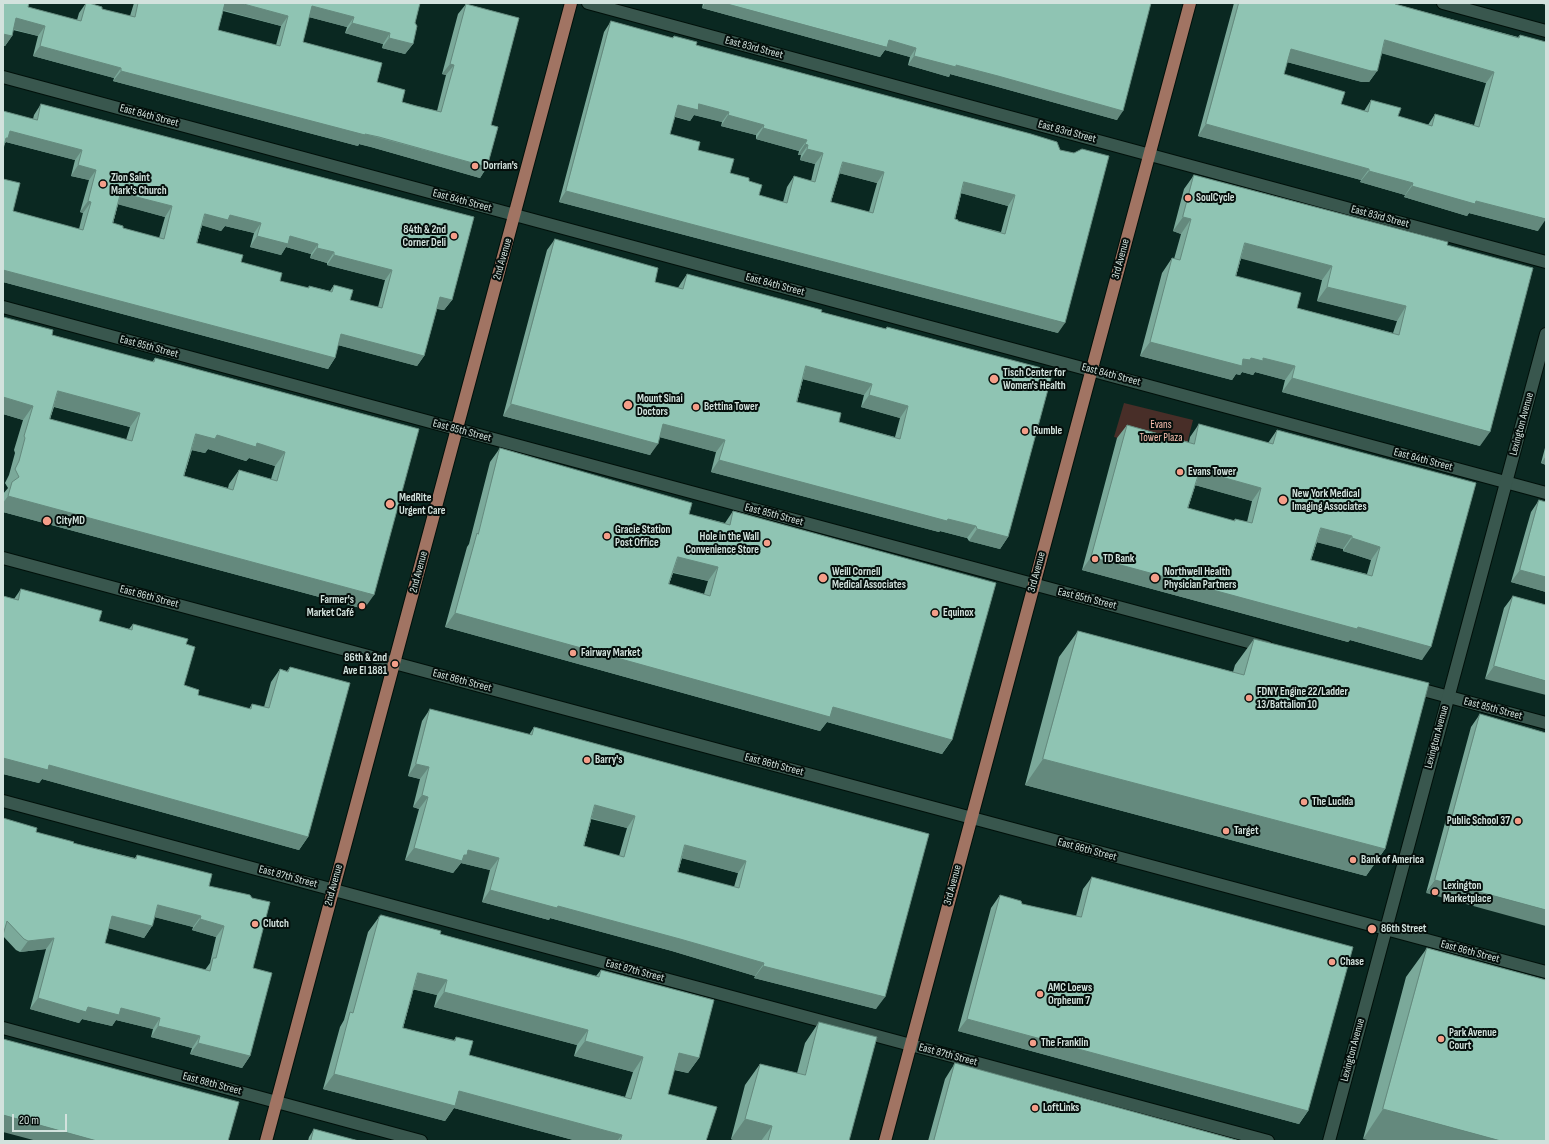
<!DOCTYPE html>
<html>
<head>
<meta charset="utf-8">
<style>
	body { margin:0 }
	#map { position:relative; width:1549px; height:1144px; overflow:hidden; background:#0a2821; font-family:"Sofia Sans Condensed",sans-serif }
	canvas { display:block }
	.frame { position:absolute; inset:0; border:4px solid #d2e2dd; pointer-events:none }
	.scale { position:absolute; left:12px; top:1114px; width:55px; height:18px; box-sizing:border-box; border:2px solid #d2e2dd; border-top:0; padding-left:5px; font-size:12px; line-height:14px; white-space:nowrap; color:#d2e2dd; -webkit-text-stroke:3px #040e0b; paint-order:stroke }
</style>
</head>
<body>
<div id="map">
<canvas width="1549" height="1144"></canvas>
<div class="frame"></div>
<div class="scale">20 m</div>
</div>
<script>
const context = document.querySelector('canvas').getContext('2d');
context.lineJoin = 'round';
function paint(path, color) {
  context.fillStyle = color;
  context.fill(path, 'evenodd');
}
function trace(path, color, width, dash) {
  context.strokeStyle = color;
  context.lineWidth = width;
  context.lineCap = dash ? 'butt' : 'round';
  context.setLineDash(dash || []);
  context.stroke(path);
}
function label(font, color, halo, rows, align = 'center') {
  context.font = font + ' "Sofia Sans Condensed",sans-serif';
  context.lineWidth = 4;
  context.setLineDash([]);
  context.textBaseline = 'middle';
  context.strokeStyle = halo;
  context.fillStyle = color;
  for (const [text, x, y, turn = 0] of rows) {
    context.save();
    context.translate(x, y);
    context.rotate((+turn || 0) * Math.PI / 180);
    context.textAlign = isNaN(turn) ? turn : align;
    if (halo) context.strokeText(text, 0, 0);
    context.fillText(text, 0, 0);
    context.restore();
  }
}
paint(new Path2D(`
	M1124,403L1193,420L1184,456L1114,437Z`), '#482e28');
const street = new Path2D(`
	M588,3L1546,262
	M1443,3L1546,31
	M3,77L1546,493
	M3,307L1267,647
	M1412,687L1546,723
	M3,801L1268,1141
	M3,1028L421,1141`);
const secondary = new Path2D(`
	M3,558L1546,972
	M1329,1141L1546,334`);
const primary = new Path2D(`
	M266,1141L571,3
	M885,1141L1190,3`);
trace(street, '#00100a', 14);
trace(secondary, '#00100a', 14);
trace(primary, '#00100a', 14);
trace(street, '#39574e', 12);
trace(secondary, '#39574e', 12);
trace(primary, '#a17463', 12);
paint(new Path2D(`
	M3,3H29L28,7L77,20L79,13L86,3H89L102,7V9L130,16L134,3H420L415,23L417,26L413,44L405,54L382,48L383,44L345,33L347,27L309,17L303,42L382,63L377,82L405,90L402,102L437,111L446,75L442,74L458,14L466,4L519,18L491,125L498,127L487,167L480,178L371,147L359,144L358,146L113,81L114,78L33,56L38,36L13,30L12,36L5,46H3ZM223,11L281,26L276,45L218,30Z
	M703,3H1151L1117,120L991,85L950,74L949,77L908,65L910,57L885,50L880,57L702,8Z
	M1234,3H1395V4L1518,37L1520,35L1538,231L1469,213L1467,216L1404,197L1405,195L1360,182L1361,180L1198,136ZM1382,53L1486,83L1474,125L1435,114L1428,125L1398,116L1371,100L1364,111L1341,104L1284,74L1287,62L1362,82H1369L1377,71Z
	M611,21L672,38L674,36L696,45L1031,134L1058,333L559,202L604,32ZM694,115L722,122L721,126L756,135V139L799,151L798,155H801L800,160L815,164L811,181L794,176L787,187L783,202L759,195L749,181L730,173L698,150L670,134L675,117L690,121ZM839,173L877,183L869,212L831,202ZM961,193L1008,206L1001,232L958,221L955,219Z
	M41,104L474,217L452,300L444,310L437,309L424,356L417,366L338,345L335,358L328,369L3,282V179L13,211L79,229L83,213L80,212L89,180L71,176L75,160L6,142L4,144L3,111L33,119L34,115ZM118,204L165,217L159,238L123,228L113,223ZM202,225L221,231L225,226L254,233L250,247L281,255L286,247L311,254L310,258L327,263V265L385,280L378,307L350,300L334,285L330,291L309,286L308,288L280,281L241,262L197,243Z
	M1194,175L1447,245L1480,446L1282,392L1285,380L1255,372L1253,375L1242,372L1240,375L1236,374L1232,380L1140,356L1162,273L1172,258L1174,259L1181,234L1173,231L1184,189ZM1241,258L1322,280L1317,301L1397,321L1393,333L1297,308L1236,276Z
	M555,239L655,282L678,288L679,286L687,274L821,312L886,329L887,327L1008,537L1000,549L969,541L967,538L940,531L939,532L711,472L716,452L660,437L650,455L503,416L547,250ZM803,379L864,395L861,407L900,418L895,437L839,422L797,402Z
	M3,317L52,335L152,362L155,358L419,429L364,609L3,512V494L8,488L5,483L9,475L15,453L14,450L23,420L3,414ZM54,407L130,427L126,440L50,419ZM208,449L246,461L249,458L275,466L271,479L239,470L229,484L228,488L184,476L192,450L205,453Z
	M1199,424L1268,443L1277,430L1476,483L1422,660L1350,640L1348,642L1082,570L1117,438L1127,425L1189,442L1190,437ZM1195,485L1252,501L1247,522L1235,519L1234,521L1188,508ZM1317,542L1343,549V551L1371,560L1367,574L1311,560Z
	M1546,444V465L1541,463Z
	M500,448L689,514L725,523L733,511L952,740L942,754L827,722L820,731L445,627L467,547L469,544L490,462ZM673,573L708,581L704,594L669,584Z
	M1539,500L1546,502V592L1511,582L1531,512Z
	M21,589L99,621L129,629L133,624L186,644L184,685L198,695L249,709L252,704L264,707L271,682L280,669L287,671L290,667L308,837L299,850L42,779L39,783L3,774V596L14,599Z
	M1513,596L1546,605L1485,679L1504,608Z
	M1078,631L1233,672L1235,665L1254,639L1385,849L1366,876L1025,785L1059,657Z
	M430,709L529,735L534,727L929,834L876,1009L754,978L755,976L672,951L550,918L549,920L482,902L490,870L461,863L453,873L405,860L419,809L413,807L420,779L408,776L422,721ZM591,819L627,828L619,856L584,846ZM682,858L738,873L734,887L678,872Z
	M1480,714L1546,733L1426,893L1471,727Z
	M3,818L36,832L73,843L135,858L137,855L209,886L253,968L250,1056L242,1068L190,1054L192,1048L151,1037L153,1029L116,1020L112,1026L82,1019L79,1023L30,1009L46,949L20,952L16,950L3,936ZM155,917L193,927L192,930L216,937L210,963L205,970L105,943L109,928L144,938L152,926Z
	M1092,877L1308,1111L1299,1124L958,1031L991,908L1000,895L1022,904L1076,916L1083,889Z
	M379,917L440,934L596,976L601,970L699,1058L688,1073L674,1070L668,1094L706,1141H577L454,1108L445,1121L323,1089L340,1027L344,1020L368,932ZM413,989L437,995L434,1007L577,1045L574,1056L633,1072L625,1097L469,1055L456,1037L454,1040L403,1028Z
	M1427,948L1546,980L1363,1139L1406,977Z
	M819,1022L849,1141H736L731,1139L745,1085L760,1064L797,1073L805,1043Z
	M955,1063L1240,1141H928L945,1079Z
	M314,1129L359,1141H308L309,1137Z`), '#7ba99a');
paint(new Path2D(`
	M224,3H240L288,16L281,26L219,9Z
	M705,3H724L889,40L916,48L910,57L885,50L880,57L702,8Z
	M1539,3H1546V5Z
	M312,6L354,17L347,27L305,16Z
	M16,18L45,26L38,36L9,28Z
	M352,23L390,33L383,44L345,33Z
	M3,34L12,36L5,46H3Z
	M389,38L413,44L405,54L382,48Z
	M1385,40L1494,72L1486,83L1377,52Z
	M40,46L121,68L114,78L33,56Z
	M1291,49L1377,71L1369,82H1362L1283,61Z
	M914,56L956,65L998,76L1123,111L1117,120L991,85L950,74L949,77L908,65Z
	M450,64L454,65L446,75L442,74Z
	M121,71L365,134L487,167L480,178L371,147L359,144L358,146L113,81Z
	M699,104L729,112L722,122L694,115L690,121L670,115L678,105Z
	M728,115L764,125L756,135L721,126Z
	M1206,124L1369,169L1361,180L1198,136Z
	M763,128L807,140L799,151L756,139Z
	M10,131L82,150L75,160L6,142L3,146L4,141Z
	M805,144L808,145L801,155H798Z
	M807,149L823,153L815,164L800,160Z
	M843,162L884,172L877,183L835,172Z
	M78,165L96,170L89,180L71,176Z
	M1369,171L1413,183L1405,195L1360,182Z
	M964,182L1015,195L1008,206L957,192Z
	M1412,186L1476,201L1546,219L1538,231L1469,213L1467,216L1404,197Z
	M566,191L1065,323L1058,333L559,202Z
	M121,193L172,206L165,217L113,203Z
	M88,201L91,202L83,213L80,212Z
	M205,214L230,215L261,223L254,233L225,226L221,231L197,224Z
	M1183,217L1191,219L1181,234L1173,231Z
	M257,236H290L318,244L311,254L286,247L281,255L250,247Z
	M1245,243L1332,266L1322,280L1235,257Z
	M317,248L334,252L327,263L310,258Z
	M334,255L392,270L385,280L327,265Z
	M3,270L335,358L328,369L3,282Z
	M1327,287L1406,306L1397,321L1317,301Z
	M440,297L452,300L444,310L433,308Z
	M341,334L424,356L417,366L334,344Z
	M1150,342L1243,359L1251,358H1263L1295,366L1285,380L1255,372L1253,375L1242,372L1240,375L1236,374L1232,380L1140,356Z
	M806,366L872,384L864,395L798,378Z
	M1292,378L1490,432L1480,446L1282,392Z
	M58,391L140,413L130,427L48,405Z
	M869,395L908,406L900,418L861,407Z
	M3,397L33,406L23,420L3,414Z
	M511,404L658,444L650,455L503,416Z
	M663,424L725,440L716,452L655,436Z
	M196,434L217,435L257,443L285,452L275,466L249,458L246,461L208,449L205,453L186,449Z
	M1546,456V465L1541,463Z
	M719,460L948,519L976,526L967,538L940,531L939,532L711,472Z
	M1200,471L1261,488L1252,501L1191,484Z
	M8,496L374,595L364,609L3,512V503Z
	M1321,528L1352,536L1343,549L1312,541Z
	M977,529L1008,537L1000,549L969,541Z
	M1352,538L1380,547L1371,560L1343,551Z
	M678,557L718,567L708,581L668,571Z
	M1091,557L1358,627L1431,647L1422,660L1350,640L1348,642L1082,570Z
	M1520,570L1546,577V592L1511,582Z
	M455,613L833,707L952,740L942,754L827,722L820,731L445,627Z
	M1494,666L1546,681V695L1485,679Z
	M3,758L49,765L308,837L299,850L42,779L39,783L3,774Z
	M1043,759L1385,849L1366,876L1025,785Z
	M416,764L429,767L420,779L408,776Z
	M422,795L428,797L419,809L413,807Z
	M595,805L635,816L627,828L587,817Z
	M685,845L746,861L738,873L677,857Z
	M414,848L464,855L468,850L499,858L490,870L461,863L453,873L405,860Z
	M1435,880L1546,910V926L1426,893Z
	M490,890L558,906L680,939L764,963L755,976L672,951L550,918L549,920L482,902Z
	M158,905L201,916L193,927L150,916Z
	M112,916L152,926L144,938L104,927Z
	M200,919L224,926L216,937L192,930Z
	M54,938L46,949L20,952L28,941Z
	M763,966L885,997L876,1009L754,978Z
	M418,973L447,980L437,995L407,988Z
	M444,992L588,1030L577,1045L434,1007Z
	M38,998L88,1007L121,1008L160,1018L153,1029L116,1020L112,1026L82,1019L79,1023L30,1009Z
	M967,1019L1308,1111L1299,1124L958,1031Z
	M158,1026L200,1036L192,1048L151,1037Z
	M585,1041L643,1057L633,1072L574,1056Z
	M198,1043L250,1056L242,1068L190,1054Z
	M679,1053L699,1058L688,1073L668,1068Z
	M334,1074L459,1091L622,1135L617,1141H577L454,1108L445,1121L323,1089Z
	M1383,1109L1501,1141H1371L1363,1139Z
	M3,1115L97,1141H37L3,1132Z
	M745,1119L772,1126L761,1141H736L731,1139Z`), '#64897d');
const building = new Path2D(`
	M3,3H29L28,7L81,21L86,3H89L102,7V9L135,17L138,3H225L218,30L280,46L288,16L240,3H420L415,23L417,26L413,44L389,38L390,33L352,23L354,17L312,6L303,42L382,63L377,82L405,90L402,102L416,106L441,112L454,65L450,64L466,4L519,18L491,125L498,127L487,167L379,137L365,134V135L121,71V68L40,46L45,26L16,18L12,36L3,34Z
	M724,3H1151L1123,111L998,76L956,65V67L914,56L916,48L889,40L887,47Z
	M1239,3H1395V4L1519,38L1520,35L1546,42V219L1476,201L1475,204L1412,186L1413,183L1369,171V169L1206,124ZM1385,40L1494,72L1479,127L1435,114L1432,126L1398,116L1401,108L1371,100L1368,112L1341,104L1345,92L1284,74L1291,49L1371,71H1377Z
	M611,21L673,38L674,36L697,42L696,45L1031,134L1057,142L1060,150L1074,153L1082,149L1109,156L1065,323L566,191ZM699,104L729,112L728,115L764,125L763,128L807,140L805,144L808,145L807,149L823,153L815,182L794,176L787,203L759,195L762,185L749,181V178L730,173L734,159L698,150L700,142L670,134L678,105L698,110ZM843,162L884,172L873,213L831,202ZM964,182L1015,195L1005,234L958,221V220L955,219Z
	M41,104L474,217L452,300L440,297L424,356L341,334L335,358L3,270V179L20,183L13,211L83,230L91,202L88,201L96,170L78,165L82,150L10,131L8,138H6L3,149V111L37,120ZM121,193L172,206L164,239L123,228V226L113,223ZM205,214L228,220L230,215L261,223L257,236L288,244L290,236L318,244L317,248L334,252V255L392,270L382,308L350,300L353,290L334,285L332,292L309,286V288L280,281L282,273L241,262L243,255L197,243Z
	M1194,175L1448,242L1447,245L1533,268L1490,432L1292,378L1295,366L1263,358V361L1251,358L1250,360L1243,359L1242,366L1150,342L1172,258L1180,260L1191,219L1183,217ZM1245,243L1332,266L1327,287L1406,306L1399,335L1297,308L1301,293L1236,276Z
	M555,239L658,268L655,282L683,289L687,274L822,310L821,312L886,329L887,327L1053,371L1008,537L977,529L976,526L948,519L947,521L719,460L725,440L663,424L658,444L511,404ZM806,366L872,384L869,395L908,406L900,439L839,422L841,413L797,402Z
	M3,317L53,330L52,335L154,362L155,358L419,429L374,595L8,496L12,482L19,477L15,469L19,461L25,438L24,436L33,406L3,397ZM58,391L140,413L132,441L50,419ZM196,434L215,439L217,435L256,447L257,443L285,452L277,481L239,470L233,490L184,476Z
	M1199,424L1273,444L1277,430L1476,483L1431,647L1358,627L1357,629L1091,557L1127,425L1194,444ZM1200,471L1261,488L1252,523L1235,519V521L1188,508ZM1321,528L1352,536V538L1380,547L1372,576L1311,560Z
	M500,448L692,503L689,514L730,525L733,511L996,583L952,740L833,707L830,717L455,613L477,533L478,534ZM678,557L718,567L710,596L669,584Z
	M1539,500L1546,502V577L1520,570Z
	M21,589L102,611L99,621L132,630L133,624L188,639L186,644L195,647L184,685L199,690L198,695L251,709L252,704L269,708L280,669L288,672L290,667L350,683L308,837L49,765L48,770L3,758V596L18,600Z
	M1513,596L1546,605V681L1494,666Z
	M1078,631L1244,675L1254,639L1429,683L1385,849L1043,759Z
	M430,709L532,735L534,727L929,834L885,997L763,966L764,963L680,939L558,906L557,908L490,890L499,858L468,850L467,855H464L462,861L414,848L428,797L422,795L429,767L416,764ZM595,805L635,816L624,857L584,846ZM685,845L746,861L739,888L678,872Z
	M1480,714L1546,733V910L1435,880Z
	M3,818L37,828L36,832L74,842L73,843L136,859L137,855L212,874L209,886L250,895L252,898L270,902L253,968L272,973L250,1056L198,1043L200,1036L158,1026L160,1018L121,1008L119,1015L88,1007L86,1012L38,998L54,938L28,941L24,939L7,921L3,935ZM158,905L201,916L200,919L224,926L216,958H213L210,971L105,943L112,916L152,926Z
	M1092,877L1353,947L1308,1111L967,1019L1000,895L1021,901L1022,904L1081,917Z
	M381,915L441,931L440,934L599,977L601,970L714,1000L699,1058L679,1053L668,1094L717,1107L706,1141H620L622,1135L459,1091L455,1106L334,1074L350,1012L353,1013L379,917ZM418,973L447,980L444,992L588,1030L585,1041L643,1057L631,1099L469,1055L473,1041L456,1037L455,1041L403,1028Z
	M1427,948L1546,980V1141H1501L1383,1109Z
	M819,1022L877,1037L849,1141H768L772,1126L745,1119L760,1064L805,1075Z
	M3,1039L239,1102L228,1141H97L3,1115Z
	M955,1063L1240,1141H934Z
	M314,1129L359,1141H311Z`);
paint(building, '#8fc4b3');
trace(building, '#64897d', 1);
for (const [x, y, r, color] of [
	[475,166,4,"#f49e89"],
	[103,184,4,"#f49e89"],
	[1188,198,4,"#f49e89"],
	[454,236,4,"#f49e89"],
	[994,379,5,"#f49e89"],
	[628,405,5,"#f49e89"],
	[696,407,4,"#f49e89"],
	[1025,431,4,"#f49e89"],
	[1180,472,4,"#f49e89"],
	[1283,500,5,"#f49e89"],
	[390,504,5,"#f49e89"],
	[47,521,5,"#f49e89"],
	[607,536,4,"#f49e89"],
	[767,543,4,"#f49e89"],
	[1095,559,4,"#f49e89"],
	[823,578,5,"#f49e89"],
	[1155,578,5,"#f49e89"],
	[362,606,4,"#f49e89"],
	[935,613,4,"#f49e89"],
	[573,653,4,"#f49e89"],
	[395,664,4,"#f49e89"],
	[1249,698,4,"#f49e89"],
	[587,760,4,"#f49e89"],
	[1304,802,4,"#f49e89"],
	[1518,821,4,"#f49e89"],
	[1226,831,4,"#f49e89"],
	[1353,860,4,"#f49e89"],
	[1435,892,4,"#f49e89"],
	[255,924,4,"#f49e89"],
	[1372,929,5,"#f49e89"],
	[1332,962,4,"#f49e89"],
	[1040,994,4,"#f49e89"],
	[1441,1039,4,"#f49e89"],
	[1033,1043,4,"#f49e89"],
	[1035,1108,4,"#f49e89"]
]) {
  const dot = new Path2D();
  dot.arc(x, y, r, 0, 2 * Math.PI);
  context.fillStyle = color;
  context.fill(dot);
  trace(dot, '#040e0b', 1.5);
}
label('11px', '#d2e2dd', '#040e0b', [
	["East 83rd Street",754,48,15],
	["East 84th Street",149,116,15],
	["East 83rd Street",1067,132,15],
	["East 84th Street",462,201,15],
	["East 83rd Street",1380,217,15],
	["2nd Avenue",503,259,-74],
	["3rd Avenue",1121,259,-75],
	["East 84th Street",775,285,15],
	["East 85th Street",149,347,15],
	["East 84th Street",1111,375,15],
	["Lexington Avenue",1522,424,-75],
	["East 85th Street",462,431,15],
	["East 84th Street",1423,460,15],
	["East 85th Street",774,515,15],
	["2nd Avenue",419,572,-75],
	["3rd Avenue",1037,572,-75],
	["East 86th Street",149,597,15],
	["East 85th Street",1087,599,14],
	["East 86th Street",462,681,15],
	["East 85th Street",1493,709,15],
	["Lexington Avenue",1437,737,-75],
	["East 86th Street",774,765,15],
	["East 86th Street",1087,850,15],
	["East 87th Street",288,877,15],
	["2nd Avenue",334,885,-75],
	["3rd Avenue",953,885,-75],
	["East 86th Street",1470,952,15],
	["East 87th Street",635,971,15],
	["Lexington Avenue",1353,1050,-75],
	["East 87th Street",948,1055,15],
	["East 88th Street",212,1084,15]
]);
label('bold 11px', '#d2e2dd', '#040e0b', [
	["Dorrian's",483,166],
	["Zion Saint",111,178],
	["Mark's Church",111,191],
	["SoulCycle",1196,198],
	["84th & 2nd",446,230,"right"],
	["Corner Deli",446,243,"right"],
	["Tisch Center for",1003,373],
	["Women's Health",1003,386],
	["Mount Sinai",637,399],
	["Doctors",637,412],
	["Bettina Tower",704,407],
	["Rumble",1033,431],
	["Evans Tower",1188,472],
	["New York Medical",1292,494],
	["Imaging Associates",1292,507],
	["MedRite",399,498],
	["Urgent Care",399,511],
	["CityMD",56,521],
	["Gracie Station",615,530],
	["Post Office",615,543],
	["Hole in the Wall",759,537,"right"],
	["Convenience Store",759,550,"right"],
	["TD Bank",1103,559],
	["Weill Cornell",832,572],
	["Medical Associates",832,585],
	["Northwell Health",1164,572],
	["Physician Partners",1164,585],
	["Farmer's",354,600,"right"],
	["Market Café",354,613,"right"],
	["Equinox",943,613],
	["Fairway Market",581,653],
	["86th & 2nd",387,658,"right"],
	["Ave El 1881",387,671,"right"],
	["FDNY Engine 22/Ladder",1257,692],
	["13/Battalion 10",1257,705],
	["Barry's",595,760],
	["The Lucida",1312,802],
	["Public School 37",1510,821,"right"],
	["Target",1234,831],
	["Bank of America",1361,860],
	["Lexington",1443,886],
	["Marketplace",1443,899],
	["Clutch",263,924],
	["86th Street",1381,929],
	["Chase",1340,962],
	["AMC Loews",1048,988],
	["Orpheum 7",1048,1001],
	["Park Avenue",1449,1033],
	["Court",1449,1046],
	["The Franklin",1041,1043],
	["LoftLinks",1043,1108]
], 'left');
label('11px', '#fcc0b1', '#040e0b', [
	["Evans",1161,425],
	["Tower Plaza",1161,438]
]);
</script>
</body>
</html>
